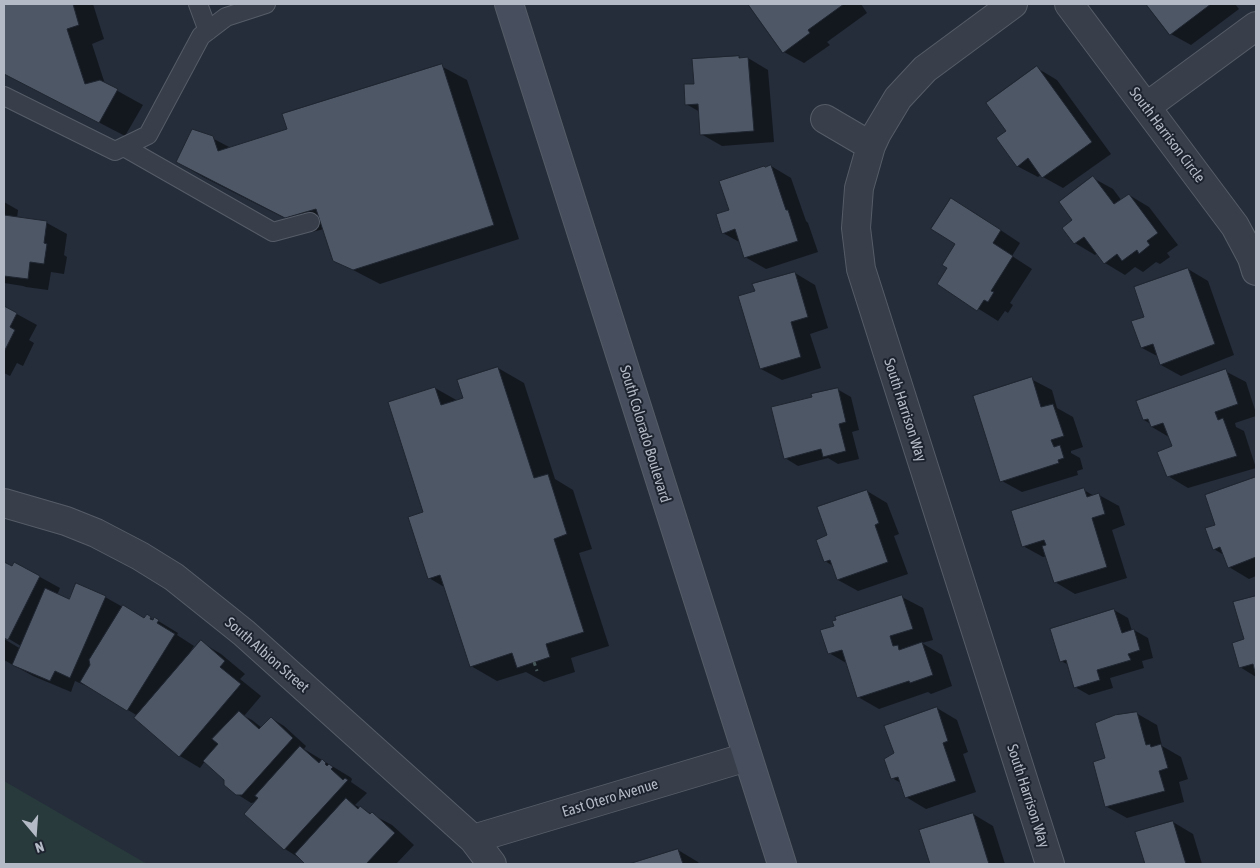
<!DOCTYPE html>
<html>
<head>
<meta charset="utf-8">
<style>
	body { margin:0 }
	#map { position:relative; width:1260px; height:868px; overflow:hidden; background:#252d3a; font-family:"Asap Condensed",sans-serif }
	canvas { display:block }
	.frame { position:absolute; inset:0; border:5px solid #b4bac6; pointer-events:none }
	.north { position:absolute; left:10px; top:808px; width:50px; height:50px; -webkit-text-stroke:4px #1d242f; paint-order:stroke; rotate:162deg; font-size:14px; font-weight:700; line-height:20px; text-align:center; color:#b4bac6 }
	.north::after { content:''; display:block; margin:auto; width:18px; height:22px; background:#b4bac6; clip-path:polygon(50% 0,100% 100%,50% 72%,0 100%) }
</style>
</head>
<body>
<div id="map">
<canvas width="1260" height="868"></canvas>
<div class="frame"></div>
<div class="north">N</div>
</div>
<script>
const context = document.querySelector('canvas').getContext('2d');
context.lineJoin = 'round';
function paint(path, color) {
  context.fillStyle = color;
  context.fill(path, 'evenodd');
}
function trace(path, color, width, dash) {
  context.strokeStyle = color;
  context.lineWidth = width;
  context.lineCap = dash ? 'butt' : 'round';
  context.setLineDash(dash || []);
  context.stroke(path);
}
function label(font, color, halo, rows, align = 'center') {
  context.font = font + ' "Asap Condensed",sans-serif';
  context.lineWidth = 4;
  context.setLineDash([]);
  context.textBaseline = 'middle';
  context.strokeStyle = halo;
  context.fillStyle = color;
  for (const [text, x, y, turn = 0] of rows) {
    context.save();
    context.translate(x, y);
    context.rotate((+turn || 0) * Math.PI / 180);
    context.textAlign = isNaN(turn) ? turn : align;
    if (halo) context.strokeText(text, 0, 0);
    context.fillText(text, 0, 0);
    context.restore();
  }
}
paint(new Path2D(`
	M4,781L147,864H4Z`), '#283a3c');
paint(new Path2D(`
	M4,4H93L104,39L92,44L105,84L143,105L125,136L4,73Z
	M750,4H861L867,13L827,42L830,45L804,63L784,52Z
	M1148,4H1235L1239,9L1191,45L1171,34Z
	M739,57L742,59L748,58L768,70L774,142L722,146L701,134L700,112L686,104L695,85Z
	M441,66L467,80L519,239L380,284L334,260L324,229L312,232L203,177L177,162L212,138L231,148L289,130Z
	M1037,68L1057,80L1111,154L1063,188L1043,177L1042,174L1038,177L1017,166L1008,131Z
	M771,166L791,178L806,221L808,223L818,252L766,269L745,257L741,243L723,233L730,211Z
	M1093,178L1113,189L1122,201L1129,195L1149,207L1178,245L1167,253L1170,257L1160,264L1156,262L1143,272L1135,267L1125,275L1105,263L1097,253L1095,255L1075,243L1074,220Z
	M4,202L18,210L17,218L47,223L67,234L64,255L67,257L64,274L51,272L48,290L26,287L23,286L4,283Z
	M972,211L1020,243L1012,256L1032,269L1010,303L1013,305L1008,313L1005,311L998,321L939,284L949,268L957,244Z
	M1188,269L1208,281L1234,355L1181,376L1161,365L1159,357L1142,348L1145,317Z
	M795,273L815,285L828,328L810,334L821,368L782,380L761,369L756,292Z
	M4,307L37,325L29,340L34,343L23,366L17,363L10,376L4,373Z
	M498,368L524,383L555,479L573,490L592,549L579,553L609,646L571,658L575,672L544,682L526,672L497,681L471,666L446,588L429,578L425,513L435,388L458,401L464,399Z
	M1225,371L1246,382L1256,413V416L1235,423L1236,427L1244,431L1256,468L1188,488L1168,476L1173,447L1169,437L1152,427L1151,424L1144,420Z
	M1031,379L1052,390L1057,408L1073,417L1083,447L1071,451V453L1080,458L1083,469L1077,471L1078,475L1022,492L1002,481Z
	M837,389L851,397L859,430L852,432L859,459L838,464L828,458L798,466L785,458L813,398Z
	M1256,478V576L1249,579L1229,567L1224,555L1214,549L1217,525L1207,496Z
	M1084,490L1094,496L1099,495L1119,506L1125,525L1112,530L1127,578L1075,594L1055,582L1047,556L1043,557L1023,546Z
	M867,491L887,503L899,534L894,536L908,574L858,591L838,580L833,566L825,561L828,536Z
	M4,563L12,568L14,564L40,577L60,588L57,595L70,600L76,585L105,597L144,619L147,616L154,620L155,619L178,633L177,635L194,646L190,652L191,653L201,642L221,654L245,674L240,679L261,696L244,716L252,720L262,728L271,718L284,726L306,746L304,749L350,777L352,779L351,782L367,793L355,805L392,825L414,845L396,864H307L301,859L285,849L245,814L256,802L251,803L237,794L225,779L205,761L200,768L180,756L136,718L138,716L91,688L75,681L71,692L33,676L4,660V639L21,649V646L4,636Z
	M902,597L923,608L933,640L922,643L942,655L952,686L931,694L928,692L879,709L858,697L848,664L829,653L835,626Z
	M1256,597V677L1240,667L1246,640L1235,603Z
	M1114,610L1128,618L1132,631L1134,630L1148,638L1153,658L1142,661L1144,668L1110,678L1113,688L1089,695L1075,687L1069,665L1061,661Z
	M937,708L957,720L968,752L963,754L976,792L926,809L906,797L901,783L892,778L895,754Z
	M1136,713L1157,725L1162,746L1181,757L1188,779L1179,782L1184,802L1127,818L1107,807L1106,759Z
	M973,814L993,826L1005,864H931L920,831Z
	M1173,822L1193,834L1202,864H1146L1137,833Z
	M678,850L698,862L699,864H634Z`), '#0007');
const building = new Path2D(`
	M4,4H73L79,25L67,29L85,84L100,80L118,89L99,123L4,74Z
	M748,4H844L808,30L810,33L783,53Z
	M1146,4H1211L1170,35Z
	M739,56V58L748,57L754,131L700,135L698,104L685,105L684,84H694L692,59Z
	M442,64L494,225L353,270L333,261L316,209L285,218L176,162L192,129L213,136L218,151L287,129L282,114Z
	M1037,66L1092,142L1042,178L1028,158L1017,167L996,138L1006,131L986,103Z
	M771,165L786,210H788L798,241L744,258L735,229L722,234L716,214L729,210L719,181L764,166L765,167Z
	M1093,176L1114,204L1129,194L1158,233L1147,241L1150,245L1139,254L1137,250L1122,261L1117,254L1104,264L1084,237L1074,244L1062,228L1072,220L1059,202Z
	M951,198L1001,230L993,243L1013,256L991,291L994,292L988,302L984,300L977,311L937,284L947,268L942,265L955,244L931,229Z
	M4,215L47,221L44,243L47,244L44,264L30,262L28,279L4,276Z
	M1188,268L1215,344L1160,365L1153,344L1141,348L1131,321L1144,317L1134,287Z
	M795,272L808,317L791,322L801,357L760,369L738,296L755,291L752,284Z
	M4,306L17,313L10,327L15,330L4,352Z
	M498,367L534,478L548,474L567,534L554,539L584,632L546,644L550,657L517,668L512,653L470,667L440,575L428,579L408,517L423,512L388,402L435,387L441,405L463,398L457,380Z
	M1226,369L1238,404L1215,412L1218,420L1223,418L1237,456L1167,477L1157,452L1172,446L1163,423L1151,427L1148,419L1143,420L1136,401Z
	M1032,377L1041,407L1053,404L1064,436L1051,440L1054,447L1060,445L1064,458L1058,460L1059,463L1000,482L973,396Z
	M838,388L846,422L839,424L846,451L823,457L821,449L784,459L771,407L812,397L811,394Z
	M1256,477V557L1228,568L1220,547L1213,550L1205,528L1215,525L1205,495Z
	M1084,488L1087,497L1099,493L1105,514L1092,518L1107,567L1054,583L1042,546L1046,545L1044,540L1022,547L1011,511Z
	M867,490L879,523L875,525L888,562L837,580L830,560L824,562L816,540L827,535L817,507Z
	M4,562L12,566L14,562L40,576L8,640L4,638Z
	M76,583L106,596L70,678L55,671L50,681L12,665L45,588L69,599Z
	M902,595L913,629L890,636L893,646L898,645L899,650L922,642L933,675L910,683L909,681L857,698L842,650L828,654L820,630L834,626L832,621L836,620L835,617Z
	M1256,596V676L1253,664L1239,668L1232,643L1244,639L1233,602Z
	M123,605L144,618L147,614L151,617L150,619L153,620L154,617L159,620L157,623L175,634L127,711L80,682L90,665L89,660Z
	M1114,609L1122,633L1134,629L1140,650L1128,654L1131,660L1097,670L1100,680L1074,688L1066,660L1060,662L1050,629Z
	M201,640L225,661L220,667L241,684L179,757L134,718Z
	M937,707L948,741L943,743L956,781L905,798L898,777L891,779L884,759L894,753L884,726Z
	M239,711L259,729L271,717L293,738L242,795H236L224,785V780L203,761L218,744L212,739Z
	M1137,712L1146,745L1150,744L1151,747L1161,744L1168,768L1159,771L1165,791L1105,807L1093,762L1105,758L1095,723L1115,715Z
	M300,746L319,763L322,759L326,763L325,764L327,766L329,764L333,767L331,769L343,780L345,778L348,780L284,850L244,814L258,798L255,796Z
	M346,798L358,809L360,806L370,814L372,812L395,833L366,864H305L295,854Z
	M973,813L989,864H930L919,830Z
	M1173,821L1186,864H1145L1135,832Z
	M678,849L683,864H629Z`);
paint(building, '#4e5765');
trace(building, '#1f2631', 1);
const lane = new Path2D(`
	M198,4L208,31
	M4,96L115,151L148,135L201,36L226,17L266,4
	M124,147L273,232L310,222`);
const street = new Path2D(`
	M1013,4L925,69L898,98L877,133L871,146L859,188L856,228L861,269L1050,864
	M1069,4L1235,226L1252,258L1256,271
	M1146,107L1256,26
	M825,119L871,146
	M4,503L66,521L96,533L140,556L174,577L244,633L473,839L492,864
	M473,839L747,757`);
const secondary = new Path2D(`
	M509,4L782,864`);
trace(lane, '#565d68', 20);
trace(street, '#565d68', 30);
trace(secondary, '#565d68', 30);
trace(new Path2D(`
	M534,662L537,671`), '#46575a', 3, [4, 4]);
trace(lane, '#383f4a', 18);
trace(street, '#383f4a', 28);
trace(secondary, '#474e5d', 28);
label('15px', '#b4bac6', '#1d242f', [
	["South Harrison Circle",1167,135,53],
	["South Harrison Way",905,410,72],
	["South Colorado Boulevard",645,434,73],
	["South Albion Street",267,655,41],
	["South Harrison Way",1028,796,72],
	["East Otero Avenue",610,798,-17]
]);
</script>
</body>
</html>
